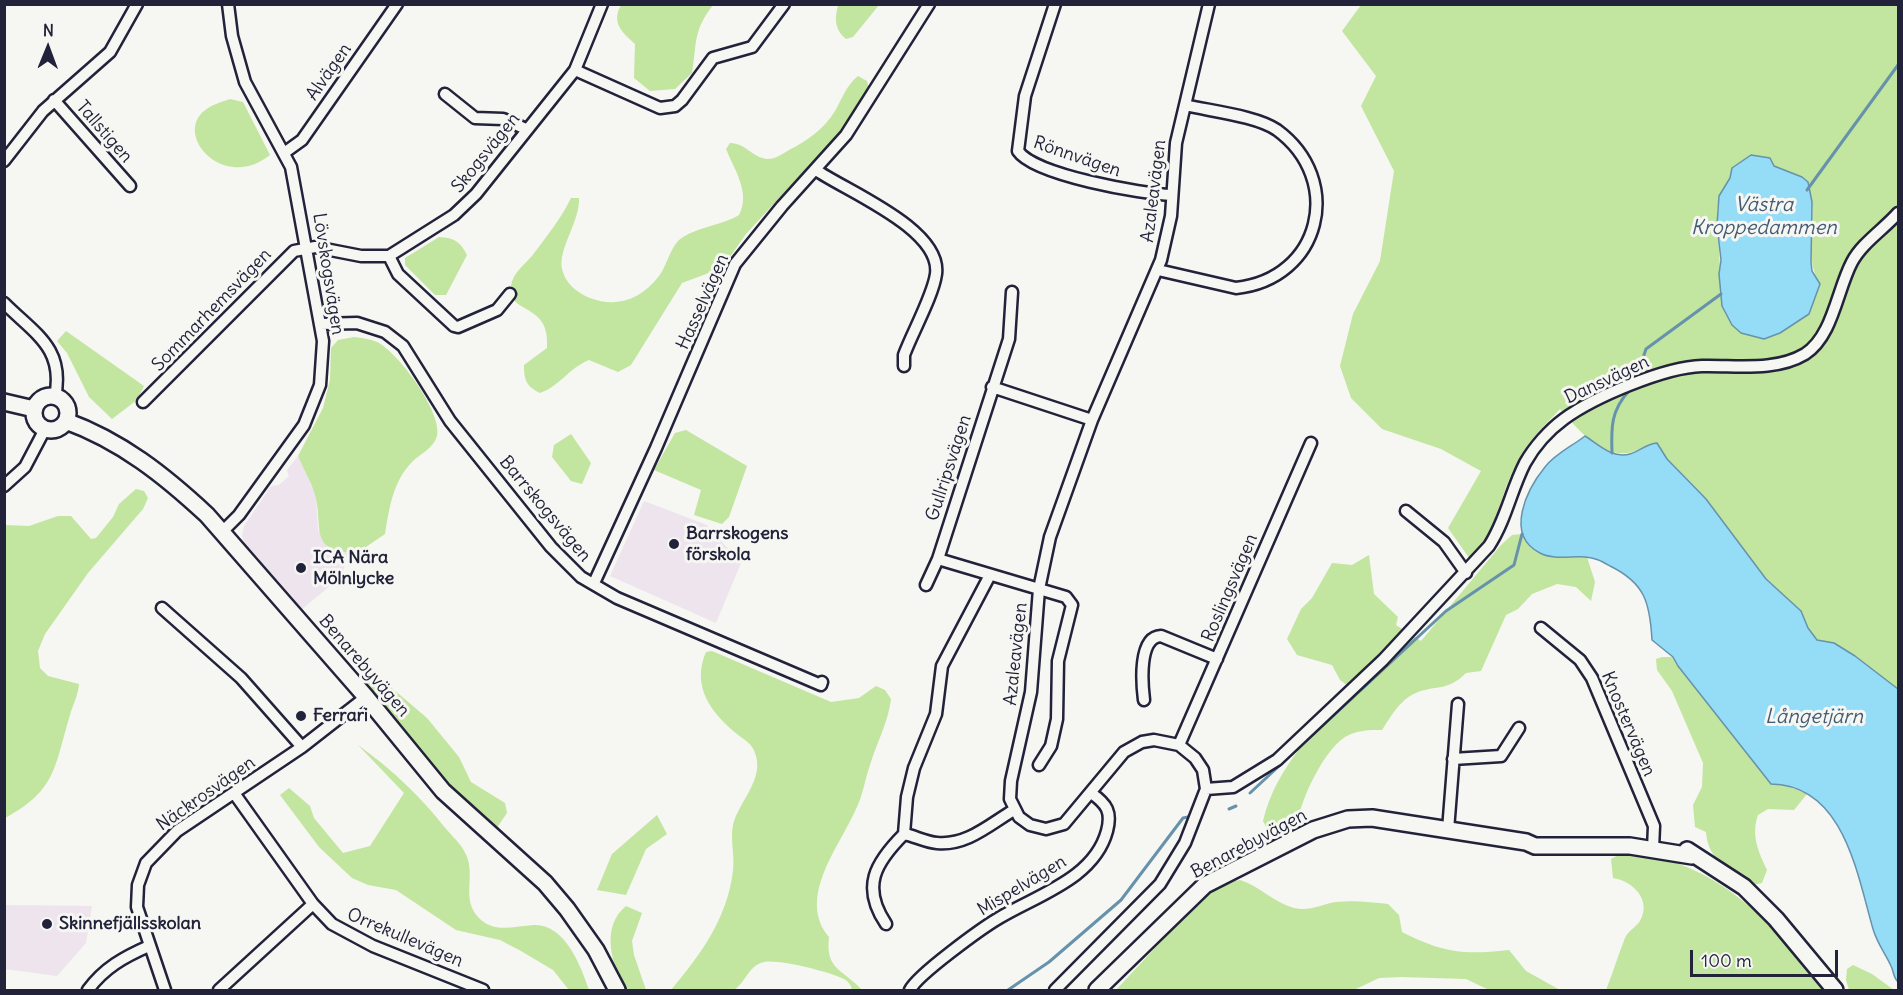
<!DOCTYPE html>
<html>
<head>
<meta charset="utf-8">
<style>
	body { margin:0 }
	#map { position:relative; width:1903px; height:995px; overflow:hidden; background:#f6f6f2; font-family:Delius,sans-serif }
	canvas { display:block }
	.frame { position:absolute; inset:0; border:6px solid #22223b; pointer-events:none }
	.north { position:absolute; left:18px; top:18px; width:60px; height:60px; -webkit-text-stroke:4px #f6f6f2; paint-order:stroke; rotate:1deg; font-size:16px; font-weight:700; line-height:24px; text-align:center; color:#22223b }
	.north::after { content:''; display:block; margin:auto; width:21px; height:27px; background:#22223b; clip-path:polygon(50% 0,100% 100%,50% 72%,0 100%) }
	.scale { position:absolute; left:1690px; top:950px; width:148px; height:27px; box-sizing:border-box; border:3px solid #22223b; border-top:0; padding-left:8px; font-size:18px; line-height:21px; white-space:nowrap; color:#22223b; -webkit-text-stroke:4px #f6f6f2; paint-order:stroke }
</style>
</head>
<body>
<div id="map">
<canvas width="1903" height="995"></canvas>
<div class="frame"></div>
<div class="north">N</div>
<div class="scale">100 m</div>
</div>
<script>
const context = document.querySelector('canvas').getContext('2d');
context.lineJoin = 'round';
function paint(path, color) {
  context.fillStyle = color;
  context.fill(path, 'evenodd');
}
function trace(path, color, width, dash) {
  context.strokeStyle = color;
  context.lineWidth = width;
  context.lineCap = dash ? 'butt' : 'round';
  context.setLineDash(dash || []);
  context.stroke(path);
}
function label(font, color, halo, rows, align = 'center') {
  context.font = font + ' Delius,sans-serif';
  context.lineWidth = 6;
  context.setLineDash([]);
  context.textBaseline = 'middle';
  context.strokeStyle = halo;
  context.fillStyle = color;
  for (const [text, x, y, turn = 0] of rows) {
    context.save();
    context.translate(x, y);
    context.rotate((+turn || 0) * Math.PI / 180);
    context.textAlign = isNaN(turn) ? turn : align;
    if (halo) context.strokeText(text, 0, 0);
    context.fillText(text, 0, 0);
    context.restore();
  }
}
paint(new Path2D(`
	M298,456L316,496L318,530L328,545L348,553L342,576L301,610L245,545L242,536L244,526L271,486L279,485L289,476L287,470Z
	M644,501L707,525L741,563L716,623L610,576Z
	M5,905L92,906L86,943L57,976L5,969Z`), '#eee4ee');
paint(new Path2D(`
	M621,5H713C693,31 697,42 692,73L675,89L650,91L634,78L635,44C622,32 611,23 621,5Z
	M838,5V4L879,5L853,37L846,39C834,29 835,18 838,5Z
	M1361,5H1898V689L1855,656L1834,643L1817,640L1808,628L1801,611L1766,579L1706,499L1667,459L1657,443C1645,444 1636,453 1627,453C1599,456 1577,428 1560,409C1545,425 1529,440 1519,459C1498,496 1501,524 1470,559L1448,528L1481,471L1441,449L1382,429L1351,398L1340,366L1353,314L1380,261L1394,171L1361,106L1376,76L1342,31ZM1774,166L1801,177C1805,185 1811,195 1812,204C1814,231 1805,260 1820,284L1809,314L1764,338L1741,333L1732,325L1722,306L1717,213L1719,196L1731,178Z
	M858,76L867,81L870,92L836,136L746,234L722,268L682,283L631,365L618,372L589,360C569,368 560,386 540,393C526,386 524,380 524,365L547,348C551,301 506,315 511,286C512,274 525,264 532,256C546,237 561,219 571,198H579C580,222 558,248 562,269C565,283 577,293 590,298C616,308 641,300 659,276C667,266 669,250 679,240C695,227 721,226 739,215C751,193 734,169 726,149L730,143C746,143 752,158 768,159C775,159 783,154 789,150C807,141 825,128 835,111C843,97 846,86 858,76Z
	M230,99L243,102L270,155C224,192 174,136 204,111C211,105 221,102 230,99Z
	M439,237C454,238 460,241 467,255L446,295H435L405,265V258Z
	M66,331L144,386L137,400L112,419L89,397L67,353L57,341Z
	M354,337C362,338 370,339 377,342C398,352 443,413 437,436C433,449 421,453 412,462C393,481 389,509 385,534L357,553C307,552 324,527 315,495C311,481 303,469 298,456L323,408L330,380L331,348L338,340Z
	M686,430L747,466L729,517L722,524L694,515L701,490L654,470L675,433Z
	M571,434L591,463L582,484L571,481L552,457L554,445Z
	M136,489L144,491L148,498L143,509L88,573L45,634L38,651L40,668L48,676L79,684C78,696 73,704 70,715C54,767 57,790 5,818V525L29,526L58,516H71L91,539L96,538L113,517L119,504Z
	M1522,534C1537,562 1559,557 1587,557L1595,582L1591,601L1576,587L1557,584L1532,594L1518,609L1506,615L1481,671L1466,673C1448,691 1438,685 1418,692C1400,699 1392,715 1382,730C1368,730 1357,730 1345,737C1325,749 1300,800 1298,822L1279,834L1268,830L1263,821C1276,767 1316,727 1355,691L1340,680L1332,665L1297,655L1287,639L1301,609L1312,598L1332,563L1352,565L1369,555L1374,594L1398,617L1396,625L1421,641L1501,545L1512,535Z
	M712,651L831,702L859,698L876,686L885,690L891,699C888,723 877,742 870,765C865,779 863,795 856,809C840,846 796,898 829,937C825,970 843,969 862,990H852C851,985 849,982 844,979C830,972 779,959 764,962C749,965 746,982 734,990H671C701,954 727,919 733,871C735,856 730,840 733,825C739,801 765,779 755,753C752,743 744,740 737,734C711,713 691,686 706,652Z
	M1662,657H1673L1678,666L1771,784H1784L1807,794L1794,810L1768,809L1758,815C1751,835 1758,851 1767,870L1762,883L1753,885C1730,870 1708,861 1706,832L1695,827L1693,805L1702,787L1703,763L1672,691L1657,670L1656,659Z
	M372,680L386,683L427,718L459,757L471,782L505,803L507,813L494,832L457,796L364,684Z
	M358,745C395,772 418,794 447,830C454,838 465,848 468,860C474,881 461,902 481,920C496,933 516,926 534,925C565,924 581,966 589,990H569L553,970L521,951L500,940L456,930L396,890L368,885L352,878L319,847L280,795L289,788L310,806L314,818L343,853L370,846L404,793Z
	M657,815L667,834L646,849L626,895L597,890L612,854Z
	M1622,853C1717,857 1771,924 1829,990H1606C1613,973 1618,955 1625,938C1628,931 1636,927 1640,921C1652,900 1633,881 1613,878L1611,859Z
	M1240,880C1260,886 1274,903 1294,908C1309,912 1322,904 1336,902C1353,900 1371,902 1388,904L1399,915L1402,932C1444,953 1462,955 1509,950L1526,971L1560,990H1489L1466,979L1401,977L1379,978L1354,990H1116L1192,908L1222,884Z
	M626,906L642,913L632,941L634,955L646,990H625C612,965 600,927 626,906Z
	M1853,965L1872,974L1894,990H1849L1846,980L1847,969Z`), '#c2e59f');
const water = new Path2D(`
	M1751,155L1770,158L1774,166L1802,177L1808,182L1812,202L1811,262L1812,271L1820,284L1809,314L1780,333L1764,339L1741,333L1732,325L1722,306L1719,274L1721,260L1717,225L1719,196L1730,178L1732,168Z
	M1585,436C1598,444 1612,459 1630,454C1640,451 1646,444 1657,443L1667,459L1706,499L1766,579L1801,611L1808,628L1817,640L1834,643L1855,656L1898,689V982C1893,977 1894,972 1891,966C1885,953 1877,943 1873,929C1857,874 1844,785 1771,784L1678,666L1673,657L1652,640C1650,603 1645,583 1610,566C1601,561 1596,558 1585,557C1571,556 1553,560 1540,553C1504,535 1527,489 1545,467C1556,453 1571,447 1585,436Z`);
paint(water, '#95dcf7');
trace(water, '#6792ac', 1.5);
trace(new Path2D(`
	M1807,190L1898,65
	M1636,379L1646,349L1721,294
	M1612,453C1611,428 1611,410 1629,391
	M1250,793L1446,611L1514,565L1522,534
	M1229,809L1236,806
	M1008,990L1049,962L1121,900L1183,818L1188,817`), '#6792ac', 3);
const street = new Path2D(`
	M1055,4L1025,96L1018,151C1034,175 1142,194 1172,195
	M575,70L660,108L675,106L682,100L713,58L752,47L784,4
	M445,94L475,118L503,119L526,129
	M54,100L130,186
	M284,153L302,140L397,4
	M4,161L43,111L110,52L137,4
	M816,170C846,191 942,229 936,274C933,296 912,333 904,355V366
	M389,256L398,274L454,326L458,327L497,310L510,294
	M1158,270L1236,288C1321,279 1345,180 1277,130C1257,116 1210,111 1185,105
	M4,303C35,334 65,348 55,397
	M321,324L357,323L385,332L403,346L450,421L551,547L581,577L617,598L821,685L822,682
	M992,387L1092,420
	M143,402L294,251L315,247L361,256H389L454,215L476,194L575,70L602,4
	M4,486L25,467L45,429
	M1406,511L1444,542L1466,573
	M222,532L239,515L304,425L320,385L323,341L291,167L245,82L232,36L228,4
	M938,559L1066,597L1072,605L1058,661L1057,719L1051,746L1039,765
	M990,575L942,666L936,714L914,768L907,797L904,834C915,836 925,842 937,843C967,846 990,824 1014,810
	M594,583L656,448L735,264L782,206L846,135L929,4
	M926,585L938,559L1009,339L1012,292
	M162,608L241,678L302,747
	M1541,628L1580,660L1592,678L1654,826L1653,849
	M1144,700C1142,684 1138,637 1161,636L1217,659
	M1179,745L1311,443
	M1453,759L1501,756L1519,728
	M1206,789L1233,787L1277,760L1383,660L1489,546C1506,520 1511,490 1525,463C1534,447 1549,430 1564,419C1594,397 1665,367 1702,366C1735,365 1775,372 1805,354C1833,336 1837,290 1852,262C1862,243 1884,229 1898,213
	M234,793L313,904L332,924L373,946L483,990
	M1448,830L1458,704
	M886,924C861,887 875,863 904,834
	M88,990C104,968 124,957 149,946
	M165,990L137,907L138,885L146,863L177,831L302,747L366,697
	M219,990L313,904
	M910,990C917,975 982,928 999,918C1037,895 1094,879 1107,831C1112,812 1107,804 1091,793
	M1055,990L1160,884L1185,843L1206,789L1203,770L1195,758L1179,745L1154,740L1142,742L1124,752L1064,824L1046,829L1030,825L1019,817L1010,799L1011,781L1031,692L1039,589L1050,537L1092,420L1161,260L1171,216L1176,143L1209,4`);
const secondary = new Path2D(`
	M34 413a17 17 0 1 1 34 0a17 17 0 1 1-34 0Z
	M4,402L34,409
	M66,421C121,441 164,475 207,515L366,697L443,791L545,883L567,909L596,950L617,990
	M1687,850L1744,887L1776,919L1835,990
	M1097,990L1205,885L1313,830L1348,819L1372,818L1526,842L1535,846H1630L1692,856`);
trace(street, '#22223b', 15);
trace(secondary, '#22223b', 20);
trace(street, '#f6f6f2', 10);
trace(secondary, '#f6f6f2', 15);
for (const [x, y, r, color] of [
	[674,544,6,"#22223b"],
	[301,568,6,"#22223b"],
	[301,716,6,"#22223b"],
	[47,924,6,"#22223b"]
]) {
  const dot = new Path2D();
  dot.arc(x, y, r, 0, 2 * Math.PI);
  context.fillStyle = color;
  context.fill(dot);
  trace(dot, '#f6f6f2', 2);
}
label('18px', '#22223b', '#f6f6f2', [
	["Alvägen",329,72,-55],
	["Tallstigen",104,132,49],
	["Skogsvägen",486,153,-51],
	["Rönnvägen",1077,157,19],
	["Azaleavägen",1154,191,-83],
	["Lövskogsvägen",328,274,81],
	["Hasselvägen",703,302,-66],
	["Sommarhemsvägen",212,310,-46],
	["Dansvägen",1607,380,-25],
	["Gullripsvägen",949,468,-72],
	["Barrskogsvägen",545,509,50],
	["Roslingsvägen",1230,588,-67],
	["Azaleavägen",1016,654,-84],
	["Benarebyvägen",364,666,49],
	["Knostervägen",1628,724,67],
	["Näckrosvägen",206,794,-35],
	["Benarebyvägen",1249,844,-28],
	["Mispelvägen",1022,886,-31],
	["Orrekullevägen",405,938,23]
]);
label('bold 18px', '#22223b', '#f6f6f2', [
	["Barrskogens",686,534],
	["förskola",686,555],
	["ICA Nära",313,558],
	["Mölnlycke",313,579],
	["Ferrari",313,716],
	["Skinnefjällsskolan",59,924]
], 'left');
label('italic 20px', '#445a73', '#f6f6f2', [
	["Västra",1764,205],
	["Kroppedammen",1764,228],
	["Långetjärn",1814,717]
]);
</script>
</body>
</html>
